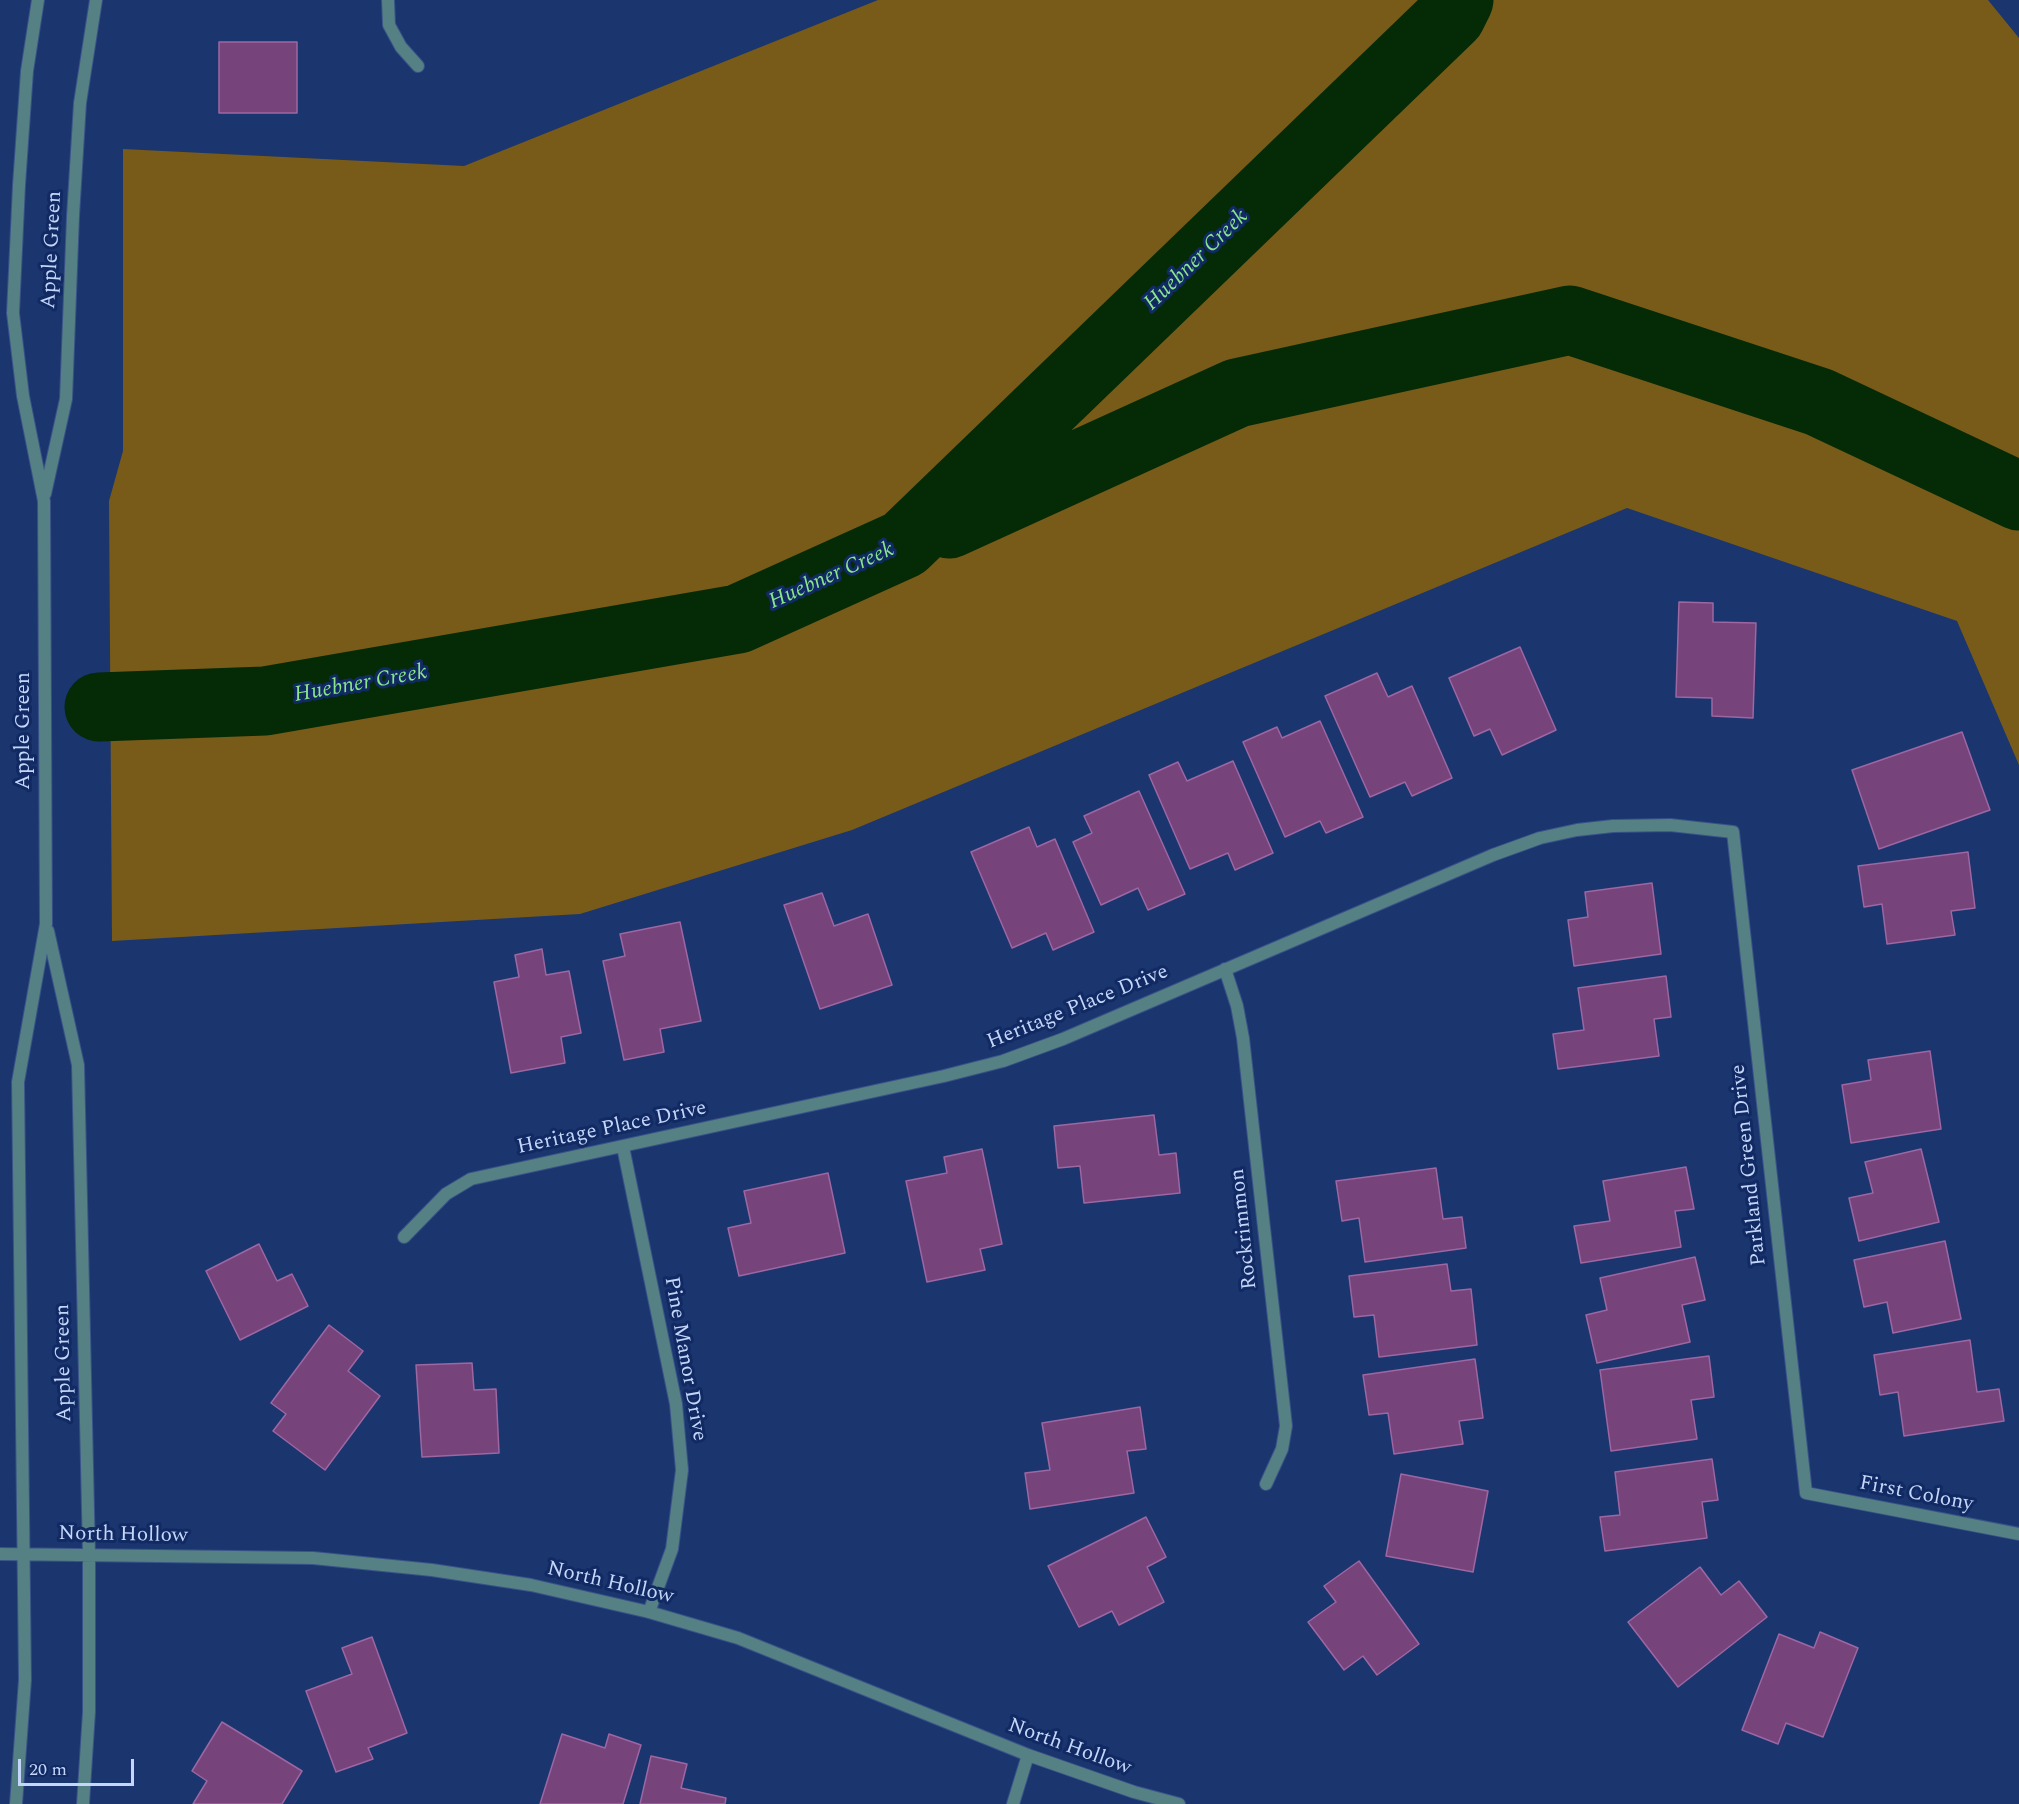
<!DOCTYPE html>
<html>
<head>
<meta charset="utf-8">
<style>
	body { margin:0 }
	#map { position:relative; width:2019px; height:1804px; overflow:hidden; background:#1b356f; font-family:Spectral,serif }
	canvas { display:block }
	.scale { position:absolute; left:18px; top:1759px; width:116px; height:27px; box-sizing:border-box; border:3px solid #c4d6f9; border-top:0; padding-left:8px; font-size:18px; line-height:21px; white-space:nowrap; color:#c4d6f9; -webkit-text-stroke:4px #112a63; paint-order:stroke }
</style>
</head>
<body>
<div id="map">
<canvas width="2019" height="1804"></canvas>
<div class="scale">20 m</div>
</div>
<script>
const context = document.querySelector('canvas').getContext('2d');
context.lineJoin = 'round';
function paint(path, color) {
  context.fillStyle = color;
  context.fill(path, 'evenodd');
}
function trace(path, color, width, dash) {
  context.strokeStyle = color;
  context.lineWidth = width;
  context.lineCap = dash ? 'butt' : 'round';
  context.setLineDash(dash || []);
  context.stroke(path);
}
function label(font, color, halo, rows, align = 'center') {
  context.font = font + ' Spectral,serif';
  context.lineWidth = 6;
  context.setLineDash([]);
  context.textBaseline = 'middle';
  context.strokeStyle = halo;
  context.fillStyle = color;
  for (const [text, x, y, turn = 0] of rows) {
    context.save();
    context.translate(x, y);
    context.rotate((+turn || 0) * Math.PI / 180);
    context.textAlign = isNaN(turn) ? turn : align;
    if (halo) context.strokeText(text, 0, 0);
    context.fillText(text, 0, 0);
    context.restore();
  }
}
paint(new Path2D(`
	M878,0H1988L2019,38V765L1957,621L1627,508L852,830L580,914L112,941L109,501L123,451V149L464,166Z`), '#785b18');
trace(new Path2D(`
	M949,524L1237,393L1570,320L1819,402L2019,496
	M99,707L265,701L738,619L904,544L1451,16L1459,0`), '#052a06', 69);
const building = new Path2D(`
	M219,42H297V113H219Z
	M1679,602L1713,603V622L1756,623L1753,718L1712,716V698L1676,697Z
	M1520,647L1556,730L1502,755L1490,729L1474,736L1449,678Z
	M1377,673L1388,697L1412,686L1452,778L1412,796L1405,782L1370,797L1325,696Z
	M1320,721L1363,817L1326,833L1320,821L1285,837L1243,742L1277,727L1282,738Z
	M1962,732L1990,810L1879,849L1852,770Z
	M1233,761L1273,853L1235,870L1228,853L1190,869L1149,775L1178,762L1187,781Z
	M1139,791L1185,894L1148,910L1138,888L1101,905L1073,842L1092,833L1084,816Z
	M1029,827L1037,847L1055,839L1094,932L1053,950L1046,933L1012,948L971,852Z
	M1968,852L1975,908L1951,911L1955,935L1887,944L1882,904L1864,907L1858,866Z
	M1652,883L1661,954L1574,966L1568,920L1588,917L1585,892Z
	M822,893L834,926L868,914L892,985L820,1009L784,905Z
	M680,922L701,1021L660,1029L664,1052L624,1060L603,961L625,956L620,934Z
	M542,949L546,975L569,971L581,1033L561,1037L565,1063L511,1073L494,982L519,977L515,955Z
	M1666,976L1671,1017L1654,1019L1659,1056L1558,1069L1553,1034L1584,1030L1578,988Z
	M1930,1051L1941,1129L1851,1143L1842,1085L1871,1080L1868,1060Z
	M1154,1115L1159,1155L1176,1153L1180,1193L1084,1203L1080,1166L1058,1168L1054,1126Z
	M982,1149L1002,1244L980,1249L985,1270L927,1282L906,1181L947,1173L944,1157Z
	M1921,1149L1939,1222L1859,1241L1849,1198L1873,1193L1865,1162Z
	M1686,1167L1694,1209L1675,1211L1681,1247L1581,1263L1574,1226L1610,1221L1603,1181Z
	M1436,1168L1443,1219L1462,1217L1466,1248L1365,1262L1359,1218L1342,1221L1336,1181Z
	M828,1173L845,1253L739,1276L728,1228L751,1223L744,1191Z
	M1945,1241L1961,1319L1893,1333L1887,1302L1864,1307L1854,1260Z
	M259,1244L277,1281L292,1274L308,1306L240,1340L206,1271Z
	M1695,1257L1705,1300L1682,1305L1690,1342L1597,1363L1586,1315L1607,1310L1600,1278Z
	M1447,1264L1451,1291L1471,1289L1477,1345L1379,1357L1374,1315L1354,1317L1349,1276Z
	M329,1325L363,1351L348,1371L380,1396L325,1470L273,1431L286,1414L271,1403Z
	M1970,1340L1977,1392L1999,1389L2004,1421L1904,1436L1898,1392L1880,1395L1874,1355Z
	M1709,1356L1714,1397L1691,1400L1697,1439L1611,1451L1600,1370Z
	M1475,1359L1483,1418L1459,1421L1463,1444L1394,1454L1388,1413L1369,1415L1363,1375Z
	M472,1363L474,1390L496,1389L499,1453L422,1457L416,1365Z
	M1140,1407L1146,1449L1127,1451L1134,1493L1030,1509L1025,1473L1050,1470L1042,1423Z
	M1712,1459L1718,1500L1702,1502L1707,1538L1605,1551L1600,1517L1620,1515L1615,1472Z
	M1401,1474L1488,1491L1473,1572L1386,1556Z
	M1146,1517L1166,1557L1147,1567L1164,1602L1119,1625L1112,1611L1079,1627L1048,1566Z
	M1359,1561L1419,1644L1377,1675L1363,1656L1344,1670L1308,1622L1336,1602L1324,1586Z
	M1700,1567L1721,1595L1739,1581L1767,1617L1678,1687L1628,1622Z
	M1820,1632L1858,1648L1823,1737L1786,1723L1778,1744L1742,1730L1779,1634L1814,1648Z
	M372,1637L407,1733L368,1748L373,1759L336,1772L306,1691L352,1674L342,1648Z
	M222,1722L302,1771L282,1804H193L207,1781L192,1771Z
	M562,1734L605,1748L609,1734L641,1745L623,1804H540Z
	M651,1756L687,1764L681,1788L726,1798L725,1804H640Z`);
paint(building, '#76437b');
trace(building, '#9d67a2', 1.5);
const minor = new Path2D(`
	M388,0L389,25L401,47L418,66
	M45,494L66,399L73,216L80,103L96,0
	M48,931L78,1065L89,1555V1712L83,1804
	M1225,969L1237,1006L1243,1038L1286,1426L1282,1449L1266,1484
	M623,1147L676,1404L682,1470L672,1549L649,1612
	M404,1237L446,1194L471,1179L944,1076L1003,1061L1063,1039L1493,855L1540,838L1577,830L1613,826L1670,825L1733,832L1806,1493L2019,1534
	M0,1554L313,1558L432,1570L531,1585L649,1612L738,1638L1028,1755L1134,1792L1179,1804
	M16,1804L25,1680L18,1082L46,924L44,501L23,396L13,313L19,185L27,71L38,0
	M1013,1804L1028,1755`);
trace(minor, '#395288', 14);
trace(minor, '#558084', 12);
label('21px', '#c4d6f9', '#112a63', [
	["Apple Green",53,250,-87],
	["Apple Green",25,731,-90],
	["Heritage Place Drive",1078,1008,-22],
	["Heritage Place Drive",612,1129,-12],
	["Parkland Green Drive",1750,1165,-96],
	["Rockrimmon",1245,1229,-96],
	["Pine Manor Drive",684,1359,80],
	["Apple Green",65,1363,-91],
	["First Colony",1916,1495,11],
	["North Hollow",123,1536,1],
	["North Hollow",610,1584,13],
	["North Hollow",1069,1748,20]
]);
label('italic 22px', '#8be68a', '#112a63', [
	["Huebner Creek",1197,261,-44],
	["Huebner Creek",832,577,-24],
	["Huebner Creek",361,685,-10]
]);
</script>
</body>
</html>
